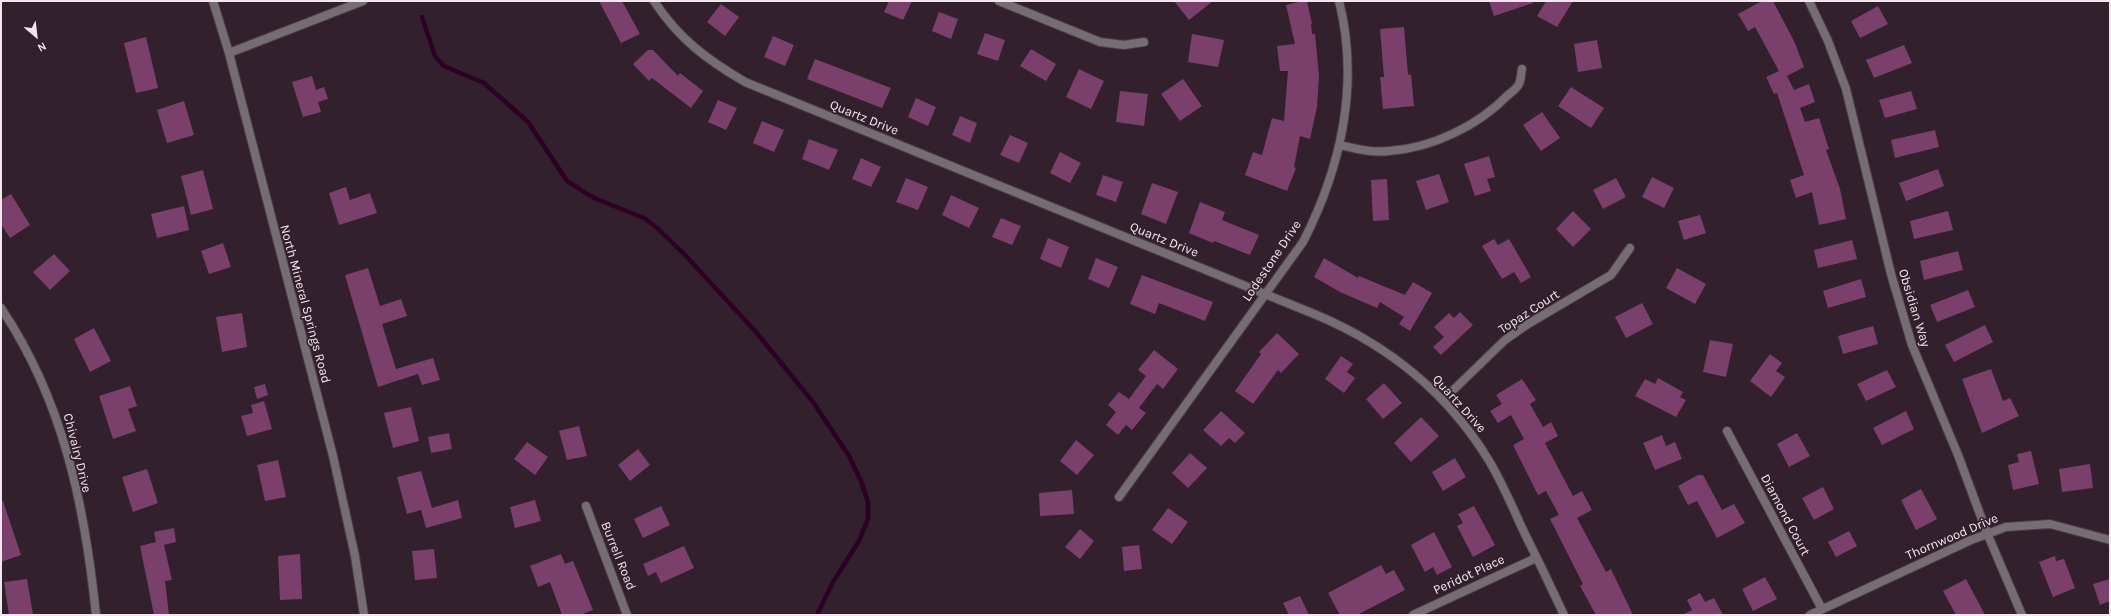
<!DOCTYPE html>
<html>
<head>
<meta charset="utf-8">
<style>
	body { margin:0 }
	#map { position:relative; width:2111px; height:616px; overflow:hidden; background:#32202d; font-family:Karla,sans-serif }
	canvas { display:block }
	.frame { position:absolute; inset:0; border:2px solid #f3e7ef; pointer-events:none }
	.north { position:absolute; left:16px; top:16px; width:40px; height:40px; -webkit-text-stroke:3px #32202d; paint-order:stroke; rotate:152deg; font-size:11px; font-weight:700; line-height:16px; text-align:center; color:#f3e7ef }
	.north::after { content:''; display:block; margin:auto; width:14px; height:18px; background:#f3e7ef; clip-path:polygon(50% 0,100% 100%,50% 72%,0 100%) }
</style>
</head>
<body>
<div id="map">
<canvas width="2111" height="616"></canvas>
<div class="frame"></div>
<div class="north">N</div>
</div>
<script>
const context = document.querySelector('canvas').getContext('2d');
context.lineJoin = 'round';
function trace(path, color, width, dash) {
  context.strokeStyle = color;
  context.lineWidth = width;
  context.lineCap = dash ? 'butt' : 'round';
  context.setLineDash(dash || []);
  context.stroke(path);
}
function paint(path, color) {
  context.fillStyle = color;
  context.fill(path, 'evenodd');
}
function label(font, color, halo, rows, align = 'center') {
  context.font = font + ' Karla,sans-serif';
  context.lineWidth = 3.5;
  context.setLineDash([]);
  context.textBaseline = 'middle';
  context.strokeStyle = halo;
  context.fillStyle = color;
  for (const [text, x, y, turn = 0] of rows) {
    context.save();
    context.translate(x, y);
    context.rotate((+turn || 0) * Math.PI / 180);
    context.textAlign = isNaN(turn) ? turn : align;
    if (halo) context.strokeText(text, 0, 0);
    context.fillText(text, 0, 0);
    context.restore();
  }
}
trace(new Path2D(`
	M422,17L435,56L444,66L484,83L528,122L567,181L594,198L644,218L656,227L685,255L755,331L813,402L849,456L861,481L868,502V519L859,541L833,582L817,615`), '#2b0223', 4.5);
paint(new Path2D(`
	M599,1H622L640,34L621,43Z
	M889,1H912L903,20L884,12Z
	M1174,1H1213L1189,20Z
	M1303,1H1307L1312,24H1311L1312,34H1315L1319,76L1317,107L1310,139L1300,136L1294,167L1296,168L1287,191L1245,175L1253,152L1262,155L1272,118L1284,121L1288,71H1280L1277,46L1295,44L1286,5Z
	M1489,1H1532L1533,3L1494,16Z
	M1546,1H1573L1557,27L1537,16Z
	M1762,1H1773L1795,43L1804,67L1787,76L1794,90L1809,84L1815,102L1800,108L1805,122L1819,118L1829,149L1826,150L1840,189L1846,219L1819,225L1812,192L1796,198L1790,180L1804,175L1777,93L1774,94L1766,77L1779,71L1755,27L1748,31L1738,14Z
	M721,4L739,17L725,36L707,22Z
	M1878,6L1888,24L1860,38L1851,21Z
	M939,12L958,19L951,39L932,31Z
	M1404,27L1408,75L1411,74L1414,106L1383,109L1380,77H1384L1380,29Z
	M985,33L1005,40L998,61L977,54Z
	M1192,34L1224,40L1218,67L1188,62Z
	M773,36L794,45L785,66L764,57Z
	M146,37L158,88L136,93L124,43Z
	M1597,40L1602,68L1578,72L1574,44Z
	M1904,45L1912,63L1874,78L1866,60Z
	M1031,49L1056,64L1046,81L1020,66Z
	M648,50H653L678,76L680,73L703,91L691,108L652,78L649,81L633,64Z
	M815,59L891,88L882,108L807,79Z
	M1079,69L1104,81L1091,109L1066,97Z
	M312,76L316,90L324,87L328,99L318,102L321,112L303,117L292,82Z
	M1183,79L1202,106L1180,121L1161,94Z
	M1571,87L1604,108L1591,128L1558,106Z
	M1120,91L1148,94L1144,126L1116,122Z
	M1911,91L1917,109L1885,118L1879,100Z
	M916,98L936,107L928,126L908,117Z
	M718,100L737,108L726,130L708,122Z
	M184,101L194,135L167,143L157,110Z
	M1542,112L1560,138L1541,151L1523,125Z
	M960,116L977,123L970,143L952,135Z
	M762,121L784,130L774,152L753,143Z
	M1935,130L1939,147L1895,158L1891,140Z
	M1010,135L1028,143L1019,163L1000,155Z
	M809,139L838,150L829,170L802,159Z
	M1060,152L1081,163L1070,183L1050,173Z
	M1489,156L1495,177L1487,179L1491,191L1475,196L1464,164Z
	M861,158L881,167L871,187L852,179Z
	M1938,169L1944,186L1906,201L1899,183Z
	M203,170L213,209L191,215L181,176Z
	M1439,174L1449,202L1426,210L1416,181Z
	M1103,175L1123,182L1116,202L1096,195Z
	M1652,177L1674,188L1664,208L1642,197Z
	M906,178L928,187L918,210L896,202Z
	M1616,178L1626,197L1603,209L1593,190Z
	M1387,179L1389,220L1373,221L1371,180Z
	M1152,183L1178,192L1166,224L1141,214Z
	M346,187L350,200L370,193L377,213L339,225L329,193Z
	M11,194L30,225L10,238L1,224V200Z
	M951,195L979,208L969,228L942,215Z
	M1200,202L1225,212L1222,220L1259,235L1250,255L1214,241L1213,243L1189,233Z
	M184,206L189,230L157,238L151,214Z
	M1573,211L1591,229L1573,247L1556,229Z
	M1948,211L1953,230L1914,239L1910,221Z
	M1700,215L1706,233L1684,240L1678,221Z
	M1001,218L1021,226L1012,245L992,237Z
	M1048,238L1069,247L1061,268L1040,259Z
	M1494,239L1498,245L1509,239L1531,277L1521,283L1514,272L1502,279L1482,246Z
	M1852,240L1857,259L1818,268L1814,250Z
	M223,243L231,267L209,274L201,251Z
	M1958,251L1963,270L1924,280L1920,261Z
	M54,254L70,271L50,290L33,272Z
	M1096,258L1118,267L1109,288L1088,279Z
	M1324,258L1358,278L1359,276L1405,295L1413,282L1432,293L1410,331L1399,324L1404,317L1380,302L1377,308L1340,292L1314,277Z
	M368,268L380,306L401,299L407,316L382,324L396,369L433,358L440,380L422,385L418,374L378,387L345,275Z
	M1677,268L1706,284L1695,304L1666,288Z
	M1142,275L1213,302L1205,321L1159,303L1155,314L1130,304Z
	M1861,279L1866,297L1828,308L1823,291Z
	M1968,290L1975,307L1937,322L1930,305Z
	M1642,303L1653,324L1626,338L1615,317Z
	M1460,312L1473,325L1441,355L1433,347L1444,337L1434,327L1449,313L1454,318Z
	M242,313L247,347L222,352L216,317Z
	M1985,325L1993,342L1954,362L1945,345Z
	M1873,326L1878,344L1843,354L1838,336Z
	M94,328L111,361L90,372L74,339Z
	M1277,333L1299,354L1281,373L1278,370L1253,404L1235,391L1261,354L1259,352Z
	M1710,340L1733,344L1726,377L1703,372Z
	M1154,350L1178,369L1163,389L1157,384L1139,408L1146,413L1132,430L1126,425L1118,435L1106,425L1116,412L1108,405L1119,392L1129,399L1146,376L1138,370Z
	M1770,354L1782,363L1776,371L1785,377L1771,397L1750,381Z
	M1341,356L1353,364L1347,372L1355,378L1344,393L1325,379Z
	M1991,369L2003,401L2010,398L2019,416L1982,433L1962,379Z
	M1887,370L1896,387L1866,401L1857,384Z
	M1658,378L1683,392L1680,397L1686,400L1676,417L1635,396L1645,379L1655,384Z
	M1522,379L1536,400L1530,404L1543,427L1551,422L1558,436L1545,443L1573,496L1582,491L1592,510L1577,518L1606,572L1611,569L1633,615H1596L1580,586L1583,584L1550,519L1559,515L1546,491L1538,495L1513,445L1524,439L1511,415L1498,423L1490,411L1502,404L1496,395Z
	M1384,383L1402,403L1383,419L1366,399Z
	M265,384L268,395L257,399L254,387Z
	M130,386L137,406L128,409L136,431L113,439L99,396Z
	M264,401L272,429L247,436L241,416L253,413L251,405Z
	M411,407L419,441L393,448L384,413Z
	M1221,411L1245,433L1235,443L1229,438L1221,446L1203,430Z
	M1906,411L1914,429L1882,445L1873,428Z
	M1421,417L1439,436L1411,462L1394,443Z
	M579,426L587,456L567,460L559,431Z
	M449,433L452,449L431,453L428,437Z
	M1797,433L1810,456L1789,467L1777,444Z
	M1662,435L1666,446L1675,442L1682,459L1655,470L1643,443Z
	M1076,440L1094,455L1077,475L1060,461Z
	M527,442L548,457L535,475L514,459Z
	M638,449L650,465L630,481L618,465Z
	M2031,451L2039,484L2013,490L2008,465L2019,462L2017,454Z
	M1190,453L1207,468L1188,488L1172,473Z
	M1455,458L1466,477L1443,491L1432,472Z
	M278,460L286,497L265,501L257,465Z
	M2090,464L2093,488L2062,492L2059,469Z
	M147,469L158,503L133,512L122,477Z
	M421,471L432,508L458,500L462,518L426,528L421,510L407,514L397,477Z
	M1698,475H1703L1722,510L1734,504L1745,523L1717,538L1697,501L1688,505L1678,486Z
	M1823,487L1834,509L1814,520L1802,498Z
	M1921,489L1937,519L1916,530L1901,500Z
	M1072,490L1074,514L1040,516L1039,493Z
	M535,500L541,521L515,528L510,507Z
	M3,501L21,555L1,562V502Z
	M661,506L670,525L643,538L634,519Z
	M1474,506L1495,545L1473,557L1457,526L1463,523L1458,514Z
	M1168,508L1188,522L1172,544L1152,530Z
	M174,528L176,542L164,545L172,580L165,581L169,615H154L140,546L156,542L154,532Z
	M1080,529L1094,541L1080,559L1065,547Z
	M1849,531L1857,546L1836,557L1828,542Z
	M1434,532L1452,567L1437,575L1433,567L1425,572L1411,545Z
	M1139,545L1142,569L1124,571L1122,547Z
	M684,546L694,568L661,583L656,572L648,576L643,564Z
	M434,549L437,578L415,580L412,551Z
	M300,554L302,599L280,600L278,556Z
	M561,554L565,564L573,561L593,610L580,615H562L550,582L538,587L530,566Z
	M2055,556L2056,561L2064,559L2075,588L2053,597L2039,562Z
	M1381,565L1386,574L1394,570L1405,590L1357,615H1340L1328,593Z
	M1765,577L1777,599L1753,611L1742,589Z
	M27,579L33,615H9L4,582Z
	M1966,579L1985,615H1956L1943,591Z
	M2110,579V601L2100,605L2093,584Z
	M1700,593L1705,602L1714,598L1723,615H1682L1692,610L1687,600Z
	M1300,596L1309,615H1289L1283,603Z`), '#7b3f6c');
const minor = new Path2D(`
	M654,1C679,39 706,59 745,82L1319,316C1389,346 1448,394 1488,459C1502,482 1512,506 1523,530C1537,558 1551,587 1564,615
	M999,1L1100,42L1124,45L1144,42
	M1809,1L1828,41L1846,89L1891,274L1912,345L1958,455L1987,533L2022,615
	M229,53L363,1
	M1340,145C1357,149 1371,153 1389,151C1432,148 1478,126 1508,95C1512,92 1517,88 1519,84C1521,80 1521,73 1522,69
	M1,308C63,400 85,506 96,615
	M1443,400L1505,340L1528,324L1611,275L1630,248
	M1727,431L1822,609
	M1119,497L1303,242C1341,168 1360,84 1339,1
	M586,506L627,615
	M1413,615L1536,558
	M1810,615L1971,540L2006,527L2050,524L2110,540`);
const tertiary = new Path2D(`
	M213,1L229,53L333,456L355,556L364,615`);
trace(minor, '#4d3c48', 10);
trace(tertiary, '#4d3c48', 10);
trace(minor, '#766d73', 8);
trace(tertiary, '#766d73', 8);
label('13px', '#f3e7ef', '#32202d', [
	["Quartz Drive",864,118,22],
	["Quartz Drive",1164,240,22],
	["Lodestone Drive",1272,261,-56],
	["North Mineral Springs Road",305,304,75],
	["Obsidian Way",1914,308,73],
	["Topaz Court",1529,312,-33],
	["Quartz Drive",1459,404,48],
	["Chivalry Drive",77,453,76],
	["Diamond Court",1785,515,62],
	["Thornwood Drive",1952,537,-23],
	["Burrell Road",618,556,68],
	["Peridot Place",1469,575,-25]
]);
</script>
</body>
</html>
